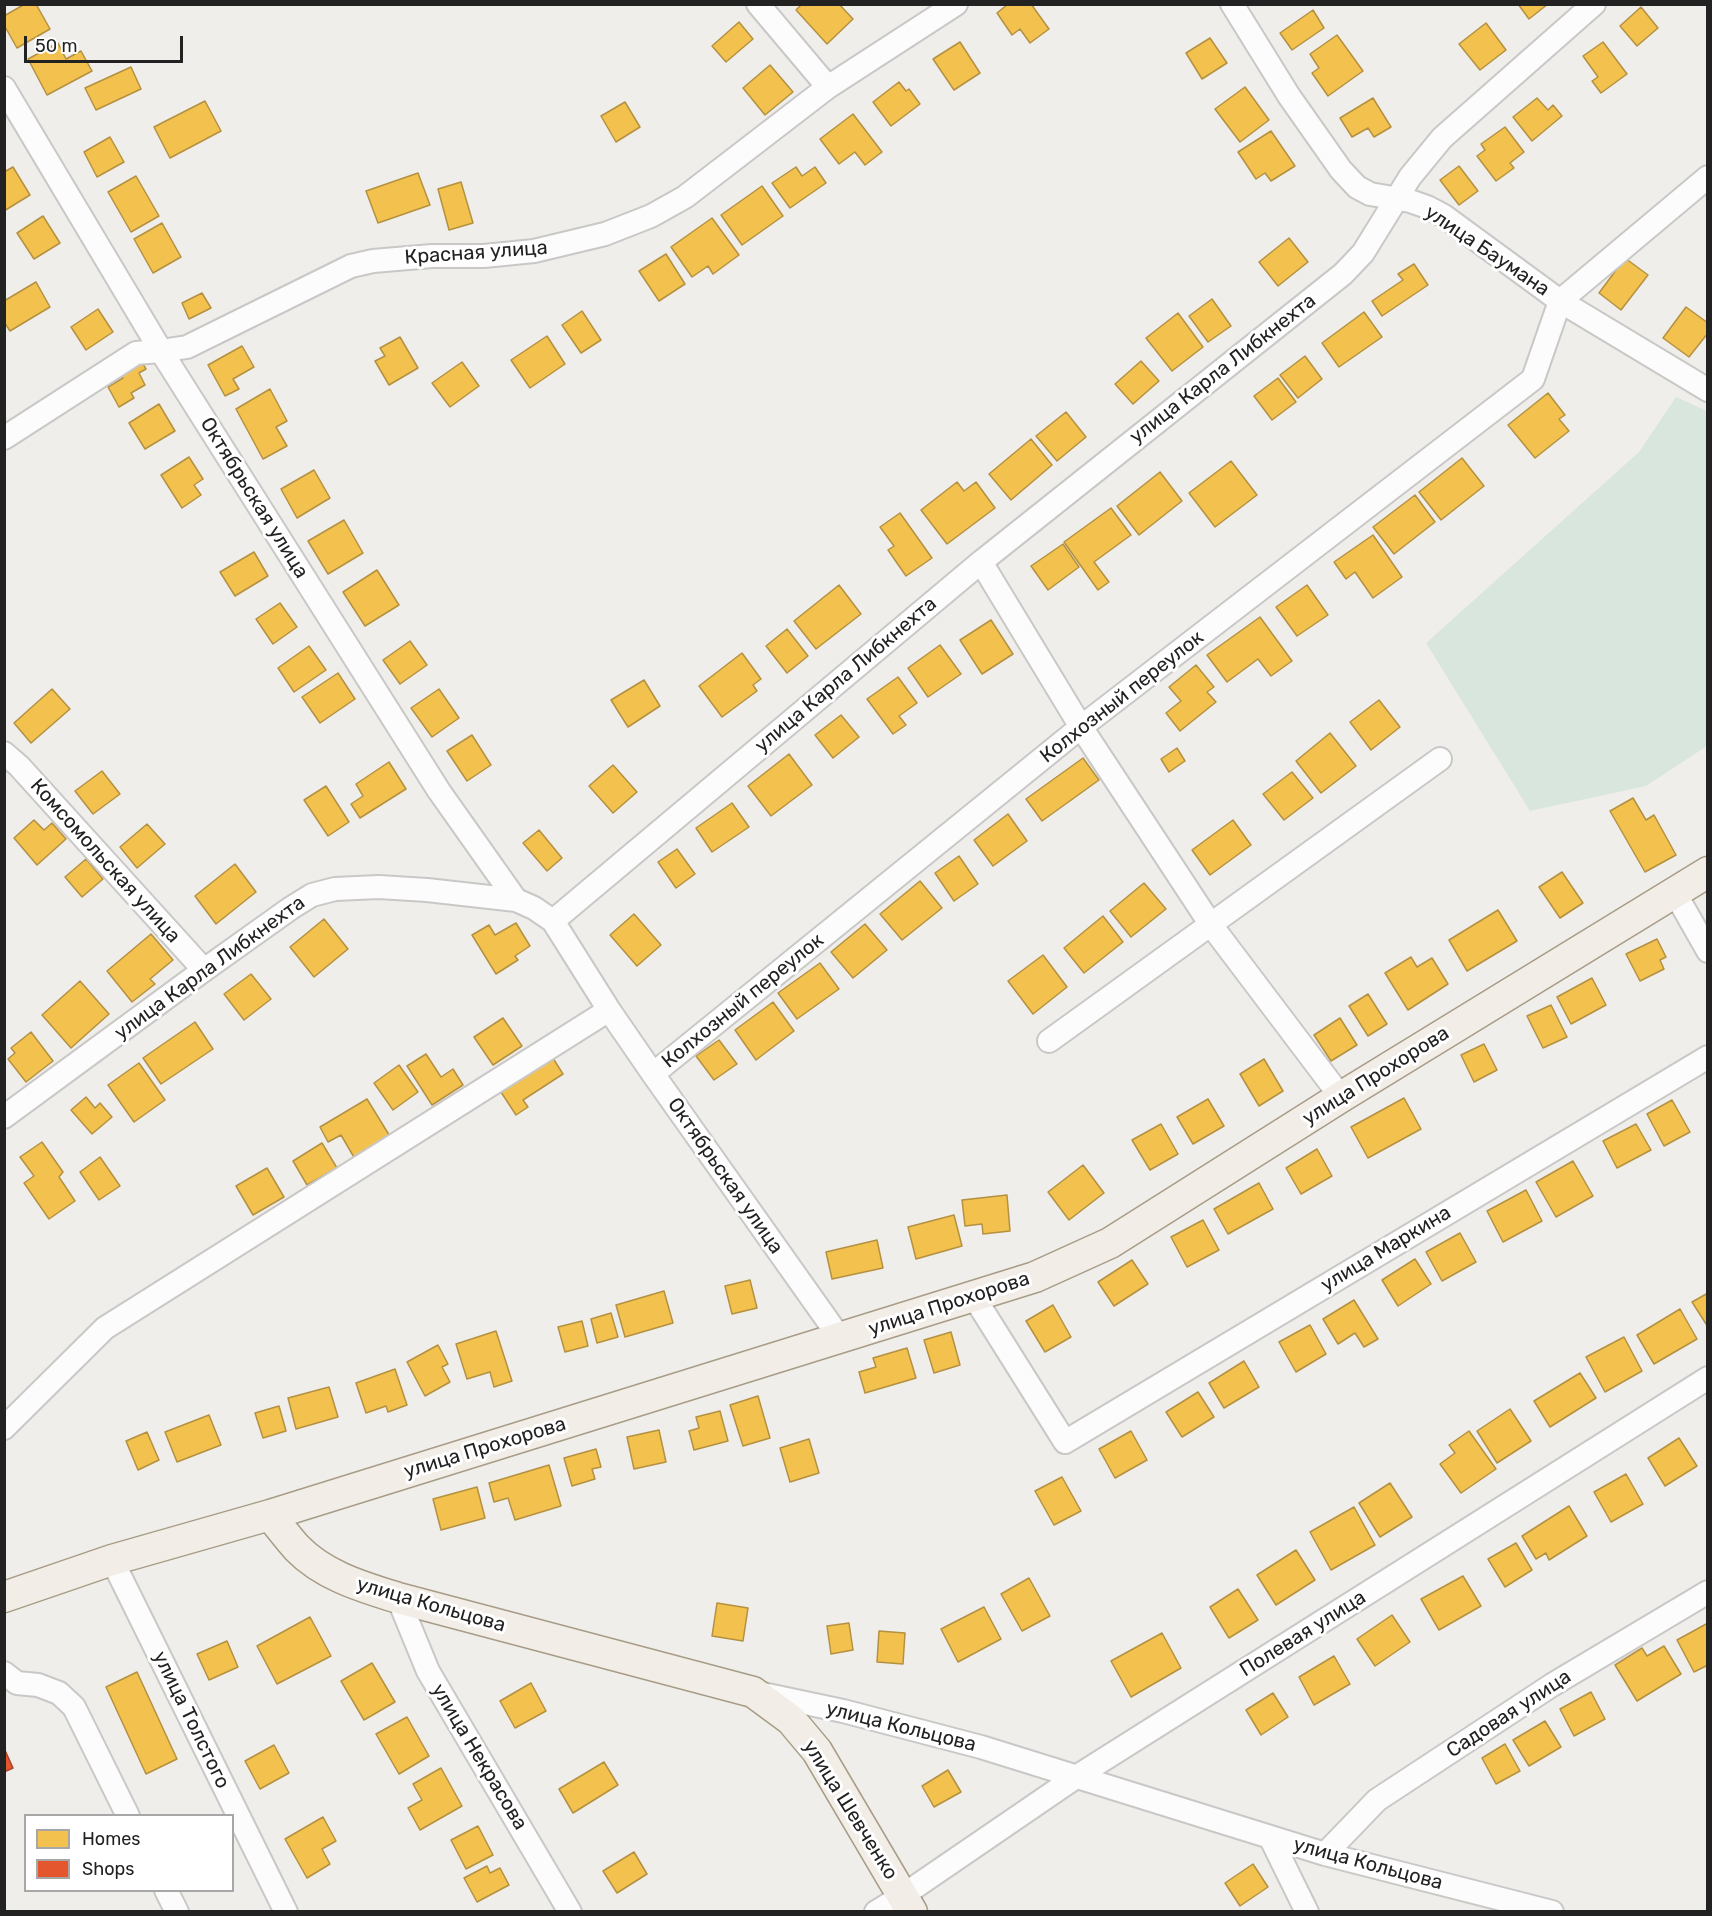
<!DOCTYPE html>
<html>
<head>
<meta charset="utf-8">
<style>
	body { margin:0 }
	#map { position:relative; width:1712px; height:1916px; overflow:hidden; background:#f0eeeb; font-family:Rubik,sans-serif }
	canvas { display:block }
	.frame { position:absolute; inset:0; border:6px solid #222; pointer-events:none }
	.legend { position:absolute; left:24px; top:1814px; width:210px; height:78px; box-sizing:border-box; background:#fff; border:2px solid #a7a7a7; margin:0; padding:8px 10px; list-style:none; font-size:18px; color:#222 }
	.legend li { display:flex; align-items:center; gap:12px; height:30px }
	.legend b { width:30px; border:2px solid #a7a7a7 }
	.scale { position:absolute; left:24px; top:36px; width:159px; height:27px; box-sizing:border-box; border:3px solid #222; border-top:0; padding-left:8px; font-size:18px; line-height:21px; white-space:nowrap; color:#222; -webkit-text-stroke:4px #fff; paint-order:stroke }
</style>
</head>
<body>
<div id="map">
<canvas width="1712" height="1916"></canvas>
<div class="frame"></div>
<ul class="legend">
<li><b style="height:16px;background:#f2c14e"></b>Homes</li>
<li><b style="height:16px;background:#e4572e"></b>Shops</li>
</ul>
<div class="scale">50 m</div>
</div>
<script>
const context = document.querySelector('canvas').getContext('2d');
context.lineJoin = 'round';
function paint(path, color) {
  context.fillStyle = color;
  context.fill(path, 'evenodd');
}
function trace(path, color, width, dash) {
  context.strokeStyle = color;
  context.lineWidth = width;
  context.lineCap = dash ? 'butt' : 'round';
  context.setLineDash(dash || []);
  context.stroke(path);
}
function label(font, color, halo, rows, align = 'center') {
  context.font = font + ' Rubik,sans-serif';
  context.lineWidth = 6;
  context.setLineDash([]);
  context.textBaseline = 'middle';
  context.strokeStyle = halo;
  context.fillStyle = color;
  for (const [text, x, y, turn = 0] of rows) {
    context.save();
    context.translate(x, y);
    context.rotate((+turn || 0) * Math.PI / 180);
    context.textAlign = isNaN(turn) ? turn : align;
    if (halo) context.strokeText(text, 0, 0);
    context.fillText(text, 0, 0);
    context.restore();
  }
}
paint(new Path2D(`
	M1676,397L1707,411V746L1646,786L1530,811L1426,643L1639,452Z`), '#d9e6de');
const homes = new Path2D(`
	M25,4H36L50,29L17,48L4,25V16Z
	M802,4H839L853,19L827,44L796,10Z
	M1008,4H1031L1049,29L1030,43L1020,29L1012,35L997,13Z
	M1518,4H1548L1529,19Z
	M1641,7L1658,28L1637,46L1620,26Z
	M1313,10L1324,28L1292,50L1280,33Z
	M739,22L753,39L726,62L712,46Z
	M1486,23L1506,50L1480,70L1459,44Z
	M1337,35L1363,71L1328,96L1312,73L1319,68L1310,54Z
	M1210,38L1227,63L1202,79L1186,53Z
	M960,42L980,73L954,90L933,59Z
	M1603,42L1627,74L1601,93L1592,81L1598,77L1583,56Z
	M58,43L66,59L81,51L92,71L47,95L28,59Z
	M770,65L793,92L765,115L743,88Z
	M131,67L141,89L96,110L85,88Z
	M899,82L906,91L909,89L920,104L891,126L873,102Z
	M1245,87L1269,120L1240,142L1215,109Z
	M1373,98L1391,127L1374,137L1368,128L1352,137L1340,118Z
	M1537,98L1548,110L1553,105L1562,116L1532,141L1513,117Z
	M205,101L221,131L170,158L154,127Z
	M625,102L640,127L616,142L601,116Z
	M853,114L882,152L865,165L855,152L839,164L820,139Z
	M1505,127L1524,152L1510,163L1514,168L1496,181L1477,156L1485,150L1481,144Z
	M1271,131L1295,166L1271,181L1265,173L1256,179L1238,152Z
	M110,137L124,162L97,177L84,152Z
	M1459,166L1478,191L1459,205L1440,180Z
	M13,167L30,195L4,211V172Z
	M796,167L802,176L815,167L826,183L790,208L772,183Z
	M418,173L430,205L378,223L366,191Z
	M136,176L159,216L131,232L108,192Z
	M461,182L473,223L449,230L438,189Z
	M762,186L783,216L742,245L721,215Z
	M43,216L60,243L34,259L17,233Z
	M712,218L739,255L713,274L708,266L692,277L671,247Z
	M162,223L181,257L153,273L134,239Z
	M1289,238L1308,262L1278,286L1259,262Z
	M666,254L685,284L659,301L639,271Z
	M1625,258L1648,275L1621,310L1599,293Z
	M1414,264L1428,285L1382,316L1372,301L1403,280L1398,274Z
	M36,282L50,307L10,331L4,322V301Z
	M202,293L211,308L189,319L182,303Z
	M1212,299L1231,326L1208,342L1189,316Z
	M1686,307L1708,323V333L1689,357L1663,338Z
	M98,309L113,332L86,350L71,327Z
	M582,311L601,340L581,353L562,325Z
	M1364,312L1382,337L1339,367L1322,343Z
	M1178,313L1203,347L1172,371L1146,338Z
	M547,336L565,364L530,388L511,360Z
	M400,337L418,368L389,385L375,361L385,356L380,348Z
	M242,346L254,367L233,379L239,389L225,396L208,365Z
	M1305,356L1322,379L1298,398L1280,375Z
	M139,357L146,369L139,373L145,385L131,393L134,398L119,407L108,387L123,378L118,369Z
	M1141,361L1159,381L1133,404L1115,384Z
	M462,362L479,386L450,407L432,383Z
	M1278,378L1296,402L1272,420L1254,396Z
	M270,389L287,421L276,427L287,446L263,459L236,409Z
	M1548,393L1565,415L1559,419L1569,431L1535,458L1508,425Z
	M159,404L175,431L145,449L129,423Z
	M1066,412L1086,437L1057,461L1036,436Z
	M1031,439L1052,465L1011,500L989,474Z
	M189,457L203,479L194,485L201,495L182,508L161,475Z
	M1462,458L1484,486L1441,520L1419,492Z
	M1231,461L1257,495L1215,527L1189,493Z
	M314,470L330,498L297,518L281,489Z
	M1160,472L1182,501L1139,535L1117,506Z
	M957,482L964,491L976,482L995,508L947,544L921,510Z
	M1415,495L1435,522L1394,554L1373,527Z
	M1111,508L1131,535L1094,562L1109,582L1098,590L1064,542Z
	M900,513L932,558L906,576L888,550L894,546L880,527Z
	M344,520L363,553L328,574L308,541Z
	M1373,535L1402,577L1373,598L1355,572L1346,579L1334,562Z
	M1063,544L1079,567L1048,590L1031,566Z
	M254,552L268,576L235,596L220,572Z
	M377,570L399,605L365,626L343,592Z
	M839,585L861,614L816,649L794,621Z
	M1307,585L1328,615L1297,636L1276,607Z
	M280,603L297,627L273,644L256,619Z
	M1260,617L1292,661L1271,676L1258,659L1227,682L1207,655Z
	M991,620L1013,654L982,674L960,640Z
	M787,629L808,656L787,673L766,646Z
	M410,641L427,665L400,684L383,660Z
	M940,645L961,674L928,697L908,668Z
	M309,646L326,670L294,692L278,668Z
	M742,653L761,679L753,685L757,691L722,717L699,686Z
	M1196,665L1214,687L1207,692L1216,702L1180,731L1166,713L1181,701L1169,687Z
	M338,673L355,699L320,723L302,697Z
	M898,677L917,703L899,716L906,725L893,734L867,699Z
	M644,680L660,706L628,727L611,700Z
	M52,689L70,709L31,743L14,723Z
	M439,689L459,718L432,737L411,708Z
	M1379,700L1400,727L1371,750L1350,722Z
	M841,715L859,737L833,758L815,735Z
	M1330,733L1356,766L1321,793L1296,761Z
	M472,735L491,765L467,781L447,751Z
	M1177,748L1185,761L1169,772L1161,759Z
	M789,754L812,785L771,816L748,786Z
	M1083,758L1099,780L1042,821L1026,799Z
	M389,762L406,789L360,818L351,804L363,796L356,784Z
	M613,765L637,792L613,813L589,786Z
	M102,771L120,794L93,814L75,791Z
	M1292,772L1313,798L1284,820L1263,794Z
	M326,786L349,822L328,836L304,800Z
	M1633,798L1646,820L1654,815L1676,855L1645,872L1610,811Z
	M732,803L749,827L712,852L696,828Z
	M1008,814L1027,841L993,866L974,840Z
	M34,820L44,830L52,823L66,839L37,865L14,838Z
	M1233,820L1251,845L1210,875L1192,850Z
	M147,824L165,844L137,868L120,847Z
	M539,830L562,858L547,871L523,843Z
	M677,849L695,874L676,888L658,862Z
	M959,856L978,884L954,901L935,873Z
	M86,859L103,879L82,897L65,877Z
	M235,864L256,892L216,924L195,896Z
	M1562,872L1583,903L1560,918L1539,887Z
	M920,881L942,908L902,940L880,914Z
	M1144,883L1166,909L1131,937L1110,911Z
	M1498,910L1517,941L1467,971L1449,940Z
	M634,914L661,945L637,966L610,935Z
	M1103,916L1123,942L1084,973L1064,948Z
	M324,919L348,949L314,977L290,947Z
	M516,923L530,946L515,956L518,960L496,974L472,935L489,925L495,935Z
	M865,924L887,950L853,978L831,952Z
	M151,934L173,960L150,979L155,984L132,1002L107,971Z
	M1657,939L1666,957L1660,960L1664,969L1640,981L1626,954Z
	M1043,955L1067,987L1033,1014L1008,981Z
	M1411,957L1417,967L1432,958L1448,984L1408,1010L1385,973Z
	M820,963L839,989L797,1019L778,993Z
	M251,974L271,999L244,1020L224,994Z
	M1592,978L1606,1005L1571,1024L1557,997Z
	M80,981L109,1014L71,1048L42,1015Z
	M1368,994L1387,1024L1368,1036L1349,1006Z
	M773,1002L794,1031L756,1060L735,1030Z
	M1551,1005L1567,1037L1543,1048L1527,1016Z
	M503,1018L522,1046L493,1065L474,1037Z
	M1340,1018L1357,1045L1331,1061L1314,1035Z
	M195,1022L213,1049L161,1084L143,1058Z
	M31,1032L53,1061L26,1082L8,1059L15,1053L11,1048Z
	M719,1040L737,1064L714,1080L696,1056Z
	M1484,1044L1497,1070L1474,1082L1461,1055Z
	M426,1054L441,1077L453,1069L463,1085L432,1105L407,1066Z
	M551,1055L563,1074L523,1100L528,1107L516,1115L499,1089Z
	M1264,1059L1283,1091L1259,1106L1240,1074Z
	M139,1063L165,1100L134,1122L108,1085Z
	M399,1065L418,1092L393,1110L374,1083Z
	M86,1097L95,1108L100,1103L112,1117L92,1134L71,1110Z
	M1404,1098L1421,1129L1368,1158L1351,1127Z
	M367,1099L391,1138L355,1159L341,1135L328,1142L320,1127Z
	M1208,1099L1224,1126L1193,1144L1177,1117Z
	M1672,1100L1690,1132L1664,1146L1647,1114Z
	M1161,1124L1178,1154L1150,1170L1132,1140Z
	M1636,1124L1651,1150L1617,1168L1603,1141Z
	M42,1142L63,1172L59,1177L75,1201L49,1219L24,1183L34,1176L20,1157Z
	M322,1143L337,1168L307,1185L293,1161Z
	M1317,1149L1332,1176L1301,1194L1286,1168Z
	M100,1157L120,1186L99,1200L80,1172Z
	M1573,1161L1593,1196L1556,1217L1536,1182Z
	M1083,1165L1104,1193L1069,1220L1048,1192Z
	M267,1168L284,1197L253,1215L236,1186Z
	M1259,1183L1273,1209L1228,1234L1214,1209Z
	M1526,1190L1542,1221L1503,1242L1487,1211Z
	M1007,1195L1010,1231L983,1234L982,1224L965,1226L962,1200Z
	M954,1215L962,1246L916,1259L908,1227Z
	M1203,1220L1219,1250L1187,1267L1171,1237Z
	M1460,1233L1476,1262L1442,1281L1426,1252Z
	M877,1240L883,1268L832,1279L826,1252Z
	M1415,1259L1431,1284L1398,1306L1382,1280Z
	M1132,1260L1148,1284L1114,1306L1098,1282Z
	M750,1280L757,1308L732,1314L725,1286Z
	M664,1291L673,1323L625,1337L616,1305Z
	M1708,1293V1327L1692,1302Z
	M1354,1300L1378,1339L1364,1347L1355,1333L1338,1344L1323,1319Z
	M1053,1305L1071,1337L1045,1352L1026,1321Z
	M1680,1309L1697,1339L1654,1364L1637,1335Z
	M611,1313L618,1337L597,1343L591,1319Z
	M582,1321L588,1346L565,1352L558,1327Z
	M1310,1325L1326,1354L1296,1372L1279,1342Z
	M496,1331L512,1381L494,1387L490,1372L467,1379L456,1344Z
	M951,1332L960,1365L934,1373L924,1340Z
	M1624,1337L1642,1371L1605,1392L1586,1357Z
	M438,1345L448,1364L442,1367L450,1382L425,1396L407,1362Z
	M907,1348L916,1378L865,1393L859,1372L876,1367L873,1358Z
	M1244,1361L1259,1387L1224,1408L1209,1383Z
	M395,1369L407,1405L388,1412L386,1406L366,1413L356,1383Z
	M1580,1373L1596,1398L1550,1427L1534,1401Z
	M329,1387L338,1417L296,1429L288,1398Z
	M1198,1392L1214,1417L1182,1437L1166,1412Z
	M758,1396L770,1438L743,1446L730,1405Z
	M279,1406L286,1431L263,1438L255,1413Z
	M1510,1409L1531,1441L1497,1463L1477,1431Z
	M720,1411L728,1441L694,1450L689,1431L699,1428L696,1417Z
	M209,1415L221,1445L177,1462L165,1432Z
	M659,1430L666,1462L634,1469L627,1437Z
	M1131,1431L1147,1460L1115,1478L1099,1449Z
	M1469,1431L1496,1469L1461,1493L1440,1464L1455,1453L1449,1445Z
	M147,1432L159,1460L138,1470L126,1441Z
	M1679,1438L1697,1466L1665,1486L1648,1458Z
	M809,1439L819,1473L790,1482L780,1448Z
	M596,1449L601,1467L592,1469L595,1479L572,1486L564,1458Z
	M549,1465L561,1506L515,1520L508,1498L494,1502L489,1483Z
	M1626,1474L1643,1504L1611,1522L1594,1492Z
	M1062,1477L1081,1511L1054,1525L1035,1491Z
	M1390,1483L1412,1517L1380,1537L1359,1503Z
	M477,1487L485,1518L441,1530L433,1499Z
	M1569,1506L1587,1536L1549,1560L1546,1553L1536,1559L1522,1536Z
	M1354,1507L1375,1545L1331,1570L1310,1532Z
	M1516,1543L1532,1570L1505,1587L1488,1559Z
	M1296,1550L1315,1580L1276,1605L1257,1575Z
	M1463,1576L1481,1606L1439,1630L1421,1599Z
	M1029,1578L1050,1616L1022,1631L1001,1594Z
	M1238,1589L1258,1620L1229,1638L1210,1607Z
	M717,1603L748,1608L743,1641L712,1636Z
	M984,1607L1001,1639L958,1662L941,1629Z
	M1392,1615L1410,1642L1375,1666L1357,1639Z
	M310,1617L331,1656L277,1684L257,1646Z
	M849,1623L853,1650L831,1654L827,1626Z
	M1708,1623V1665L1694,1672L1677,1640Z
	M879,1631L905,1633L903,1664L877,1662Z
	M1162,1633L1181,1668L1131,1697L1111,1661Z
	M227,1641L238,1667L209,1680L197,1654Z
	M1664,1646L1681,1674L1637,1701L1615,1665L1642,1648L1647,1656Z
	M1334,1656L1350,1684L1314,1705L1299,1677Z
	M372,1663L395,1702L364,1720L341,1681Z
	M137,1672L177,1759L146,1774L106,1687Z
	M531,1683L546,1711L515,1728L500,1701Z
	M1591,1692L1605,1719L1574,1736L1560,1709Z
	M1273,1693L1288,1717L1261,1735L1246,1710Z
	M407,1717L429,1756L399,1774L376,1734Z
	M1545,1721L1561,1747L1529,1766L1513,1740Z
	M1505,1744L1520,1771L1496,1784L1482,1758Z
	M274,1745L289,1773L260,1789L245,1761Z
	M604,1762L618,1785L573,1813L559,1789Z
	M441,1768L462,1806L420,1830L408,1808L422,1800L413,1784Z
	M948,1770L961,1792L934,1807L922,1786Z
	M323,1817L336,1841L322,1849L330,1864L307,1878L285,1839Z
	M478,1826L493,1855L466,1869L451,1840Z
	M634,1852L647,1874L617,1893L603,1871Z
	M1253,1864L1268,1887L1240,1906L1225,1883Z
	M487,1866L490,1873L500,1868L509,1885L477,1902L464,1878Z`);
paint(homes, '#f2c14e');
trace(homes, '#b49141', 1.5);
const shops = new Path2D(`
	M4,1748L13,1768L4,1772Z`);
paint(shops, '#e4572e');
trace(shops, '#aa472a', 1.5);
const minor = new Path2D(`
	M758,4L828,87
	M1232,4L1289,96L1341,170L1357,187L1370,194L1410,201L1427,207L1444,216L1560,301L1708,390
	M4,88L161,351L439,791L516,900
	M4,438L136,353L161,351L187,347L351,266L373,261L432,256H484L534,251L605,234L651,216L685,197L828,87L956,4
	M981,562L1081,727L1211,925L1341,1097
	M4,753L19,766L204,970
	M1675,893L1708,951
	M553,921L981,562L1343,274L1363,253L1410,177L1442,138L1594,4
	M1049,1041L1440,759
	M653,1074L1081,727L1533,379L1560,301L1708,177
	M4,1117L204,970L291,908L312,895L335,889L379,887L427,890L516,900L534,908L553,921L609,1010L653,1074L840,1338
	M974,1297L1065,1442L1708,1057
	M4,1428L105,1328L609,1010
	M112,1560L286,1912
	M398,1598L428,1671L570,1912
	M4,1673L17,1683L38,1685L59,1693L74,1707L128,1816
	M758,1693L843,1711L981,1747L1325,1854L1552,1912
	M1270,1837L1307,1912
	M1325,1854L1377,1800L1552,1685L1708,1592
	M166,1890L177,1912
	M876,1912L902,1896L1076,1777L1708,1378`);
const major = new Path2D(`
	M270,1515C279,1526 288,1538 297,1548C324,1576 363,1587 398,1598L753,1692L791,1720L817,1751L912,1912
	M4,1597L112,1560L270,1515L1035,1277L1110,1243L1341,1097L1708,872`);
trace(minor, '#c9c8c7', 26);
trace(major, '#a79c86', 33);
trace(minor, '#fdfcfc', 22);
trace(major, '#f3ede7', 30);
label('20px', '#222', '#fff', [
	["улица Баумана",1487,251,34],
	["Красная улица",476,253,-4],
	["улица Карла Либкнехта",1223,369,-38],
	["Октябрьская улица",254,498,58],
	["улица Карла Либкнехта",846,675,-40],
	["Колхозный переулок",1122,697,-38],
	["Комсомольская улица",105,861,48],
	["улица Карла Либкнехта",210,968,-36],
	["Колхозный переулок",743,1001,-39],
	["улица Прохорова",1376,1076,-32],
	["Октябрьская улица",725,1176,55],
	["улица Маркина",1386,1249,-31],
	["улица Прохорова",949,1304,-18],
	["улица Прохорова",485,1448,-17],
	["улица Кольцова",431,1605,16],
	["Полевая улица",1303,1634,-32],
	["Садовая улица",1509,1714,-33],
	["улица Толстого",191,1720,64],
	["улица Кольцова",901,1727,14],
	["улица Некрасова",479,1757,59],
	["улица Шевченко",850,1810,58],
	["улица Кольцова",1368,1864,15]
]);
</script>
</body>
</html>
